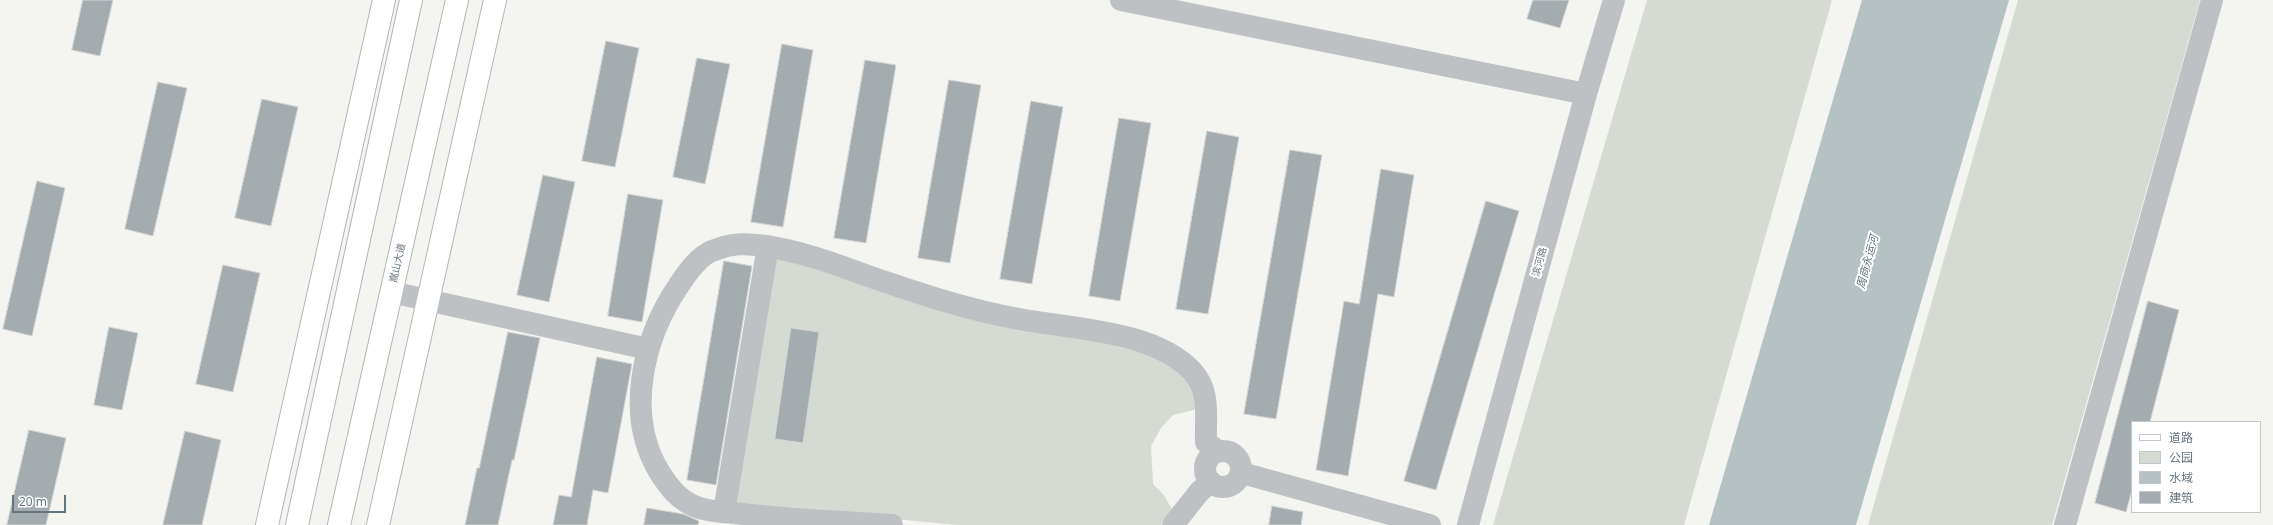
<!DOCTYPE html>
<html>
<head>
<meta charset="utf-8">
<style>
	body { margin:0 }
	#map { position:relative; width:2273px; height:525px; overflow:hidden; background:#f4f4f0; font-family:"Noto Sans","Noto Sans SC",sans-serif }
	canvas { display:block }
	.legend { position:absolute; left:2131px; top:421px; width:130px; height:92px; box-sizing:border-box; background:#fff; border:1px solid #c2c7cb; margin:0; padding:5px 7px; list-style:none; font-size:12px; color:#66747e }
	.legend li { display:flex; align-items:center; gap:8px; height:20px }
	.legend b { width:20px; border:1px solid #c2c7cb }
	.scale { position:absolute; left:12px; top:495px; width:54px; height:18px; box-sizing:border-box; border:2px solid #66747e; border-top:0; padding-left:5px; font-size:12px; line-height:14px; white-space:nowrap; color:#66747e; -webkit-text-stroke:3px #fff; paint-order:stroke }
</style>
</head>
<body>
<div id="map">
<canvas width="2273" height="525"></canvas>
<ul class="legend">
<li><b style="height:5px;background:#fff"></b>道路</li>
<li><b style="height:11px;background:#d5dad2"></b>公园</li>
<li><b style="height:11px;background:#b6c1c4"></b>水域</li>
<li><b style="height:11px;background:#a4acb0"></b>建筑</li>
</ul>
<div class="scale">20 m</div>
</div>
<script>
const context = document.querySelector('canvas').getContext('2d');
context.lineJoin = 'round';
function paint(path, color) {
  context.fillStyle = color;
  context.fill(path, 'evenodd');
}
function trace(path, color, width, dash) {
  context.strokeStyle = color;
  context.lineWidth = width;
  context.lineCap = dash ? 'butt' : 'round';
  context.setLineDash(dash || []);
  context.stroke(path);
}
function label(font, color, halo, rows, align = 'center') {
  context.font = font + ' "Noto Sans","Noto Sans SC",sans-serif';
  context.lineWidth = 4;
  context.setLineDash([]);
  context.textBaseline = 'middle';
  context.strokeStyle = halo;
  context.fillStyle = color;
  for (const [text, x, y, turn = 0] of rows) {
    context.save();
    context.translate(x, y);
    context.rotate((+turn || 0) * Math.PI / 180);
    context.textAlign = isNaN(turn) ? turn : align;
    if (halo) context.strokeText(text, 0, 0);
    context.fillText(text, 0, 0);
    context.restore();
  }
}
paint(new Path2D(`
	M1647,0H1832L1684,525H1493Z
	M2018,0H2200L2052,525H1868Z
	M775,254L1162,358L1191,381L1198,409L1173,415L1161,428L1151,446L1153,484L1163,494L1172,509L1161,525H958L733,504Z`), '#d5dad2');
paint(new Path2D(`
	M1862,0H2009L1856,525H1709Z`), '#b6c1c4');
const building = new Path2D(`
	M83,0H113L100,56L72,50Z
	M1533,0H1569L1560,28L1527,19Z
	M606,41L639,48L615,167L582,161Z
	M782,44L813,50L783,227L751,222Z
	M697,58L730,64L705,184L673,177Z
	M865,60L896,65L866,243L834,238Z
	M949,80L981,85L950,263L918,258Z
	M158,82L187,88L153,236L125,229Z
	M262,99L298,107L271,226L235,218Z
	M1031,101L1063,107L1032,284L1000,279Z
	M1119,118L1151,123L1120,301L1089,296Z
	M1207,131L1239,137L1208,314L1176,309Z
	M1290,150L1322,155L1276,419L1244,414Z
	M1381,169L1414,175L1394,297L1378,294L1348,476L1316,470L1344,301L1359,304Z
	M543,175L575,182L549,302L517,295Z
	M37,181L65,188L32,336L3,329Z
	M628,194L663,200L642,322L608,316Z
	M1486,201L1519,211L1436,490L1404,481Z
	M724,261L752,266L716,485L687,480Z
	M223,265L260,273L233,392L196,384Z
	M2148,301L2179,310L2150,422H2132V490L2126,512L2095,503Z
	M109,327L138,333L122,410L94,405Z
	M791,328L819,332L803,443L775,439Z
	M508,332L540,338L514,460H512L498,525H465L477,468H479Z
	M597,357L632,364L608,493L593,490L587,525H553L559,495L571,497Z
	M29,430L66,438L46,525H7Z
	M185,431L221,440L202,525H163Z
	M1272,506L1303,512L1301,525H1269Z
	M647,508L683,514L699,521L698,525H644Z`);
paint(building, '#a4acb0');
trace(building, '#d5d5d3', 1);
const major = new Path2D(`
	M267,525L384,0
	M297,525L411,0
	M339,525L457,0
	M378,525L495,0`);
trace(major, '#b1b5b8', 24);
trace(new Path2D(`
	M1121,0L1586,94
	M391,292L648,349
	M1205 469a18 18 0 1 1 36 0a18 18 0 1 1-36 0Z
	M1242,473L1430,525
	M724,512L768,246
	M892,525C842,522 792,520 742,514C727,512 707,512 694,506C678,499 669,487 660,473C624,415 643,338 679,285C687,273 699,256 712,251C732,243 744,243 765,246C800,251 835,264 868,276C918,293 967,310 1019,319C1071,329 1153,330 1192,371C1211,391 1205,417 1206,442L1218,451
	M1173,525L1200,491L1211,482
	M1468,525L1586,94L1614,0
	M2065,525L2212,0`), '#bdc1c4', 22);
trace(major, '#fff', 22);
label('10px', '#66747e', '#fff', [
	["滨河路",1540,262,-75],
	["嵩山大道",398,263,-77]
]);
label('italic 11px', '#61757b', '#fff', [
	["周商永运河",1868,262,-75]
]);
</script>
</body>
</html>
